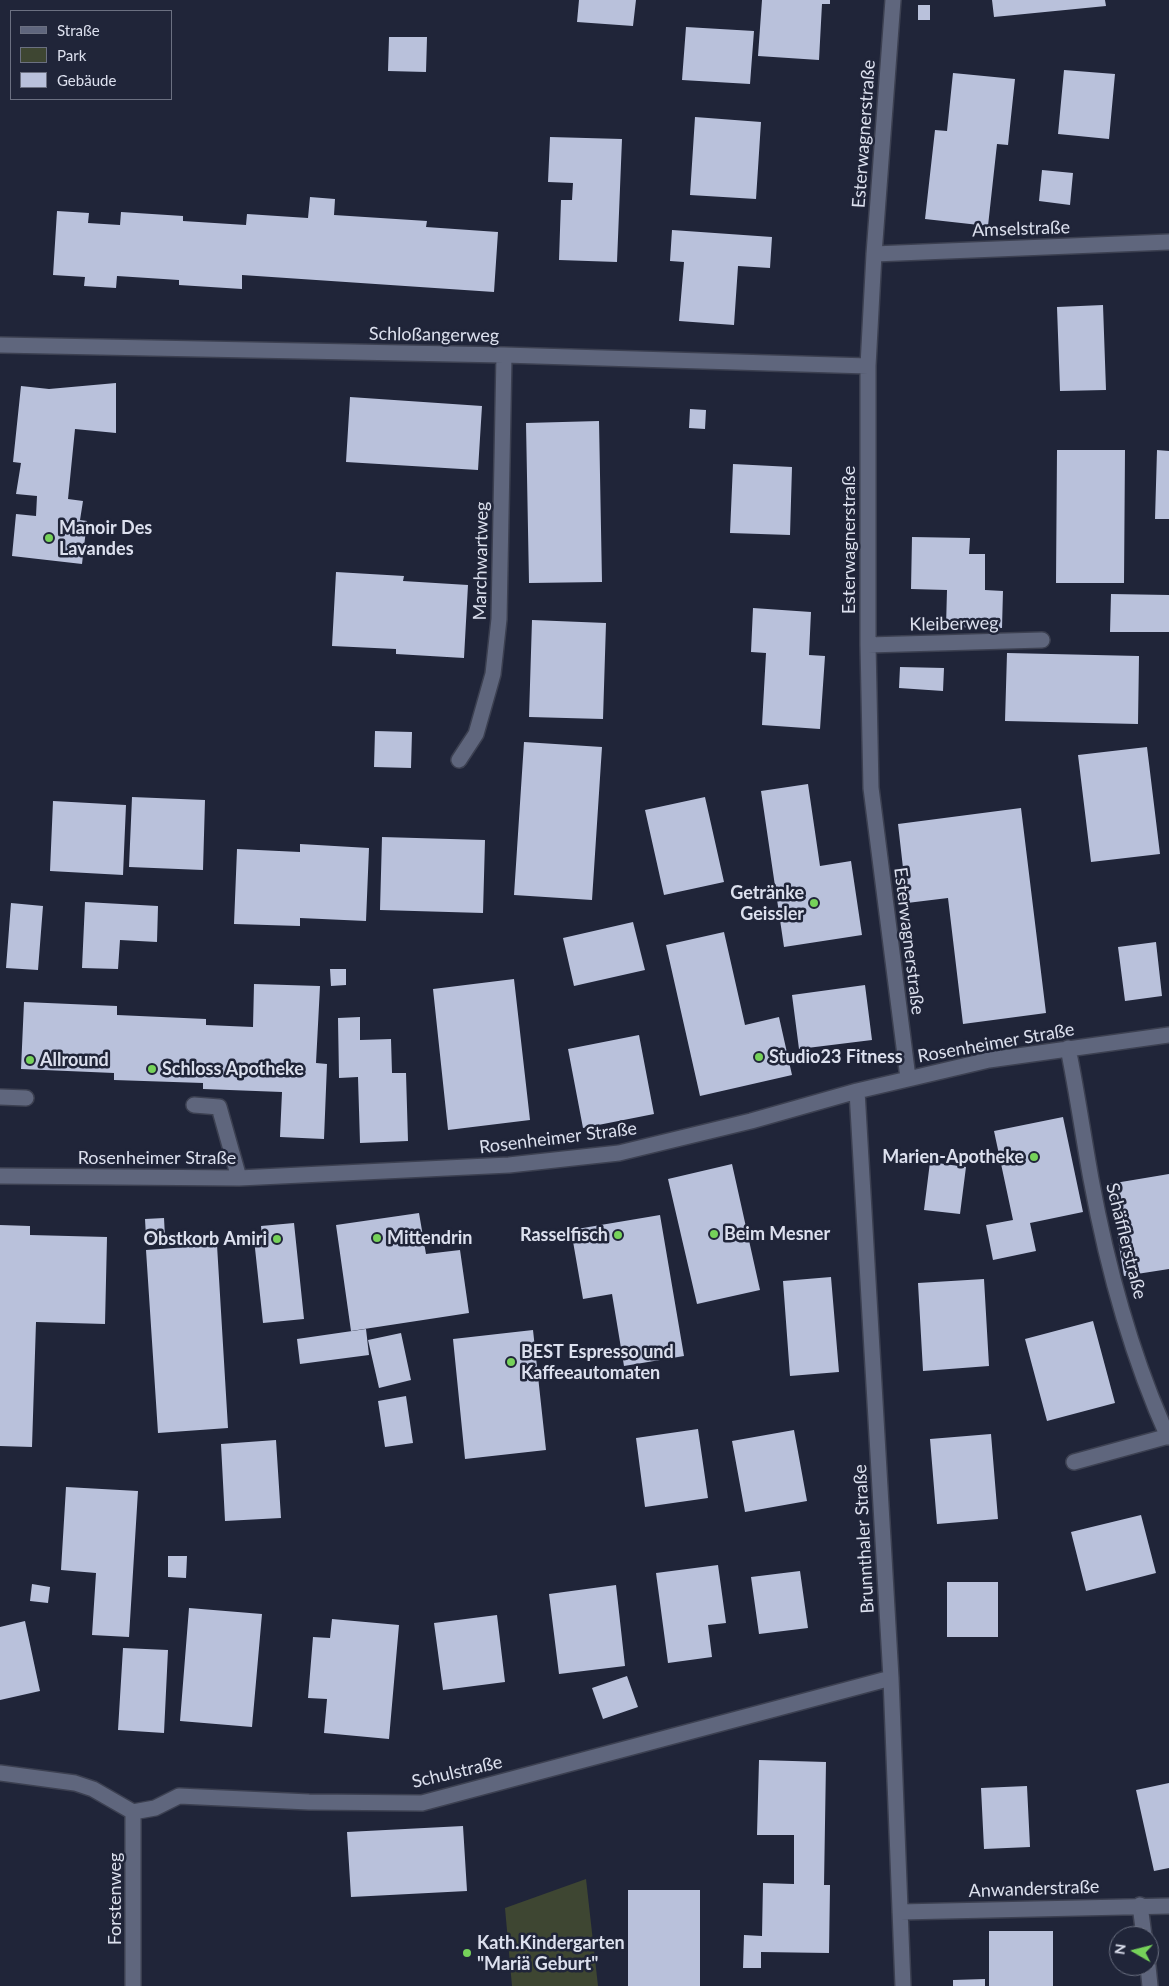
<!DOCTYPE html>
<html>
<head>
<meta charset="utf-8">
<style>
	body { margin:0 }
	#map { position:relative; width:1169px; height:1986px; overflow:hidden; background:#202539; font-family:Lato,sans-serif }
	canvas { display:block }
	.legend { position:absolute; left:10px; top:10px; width:162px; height:90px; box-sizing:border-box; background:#202539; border:1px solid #6b7081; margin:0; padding:6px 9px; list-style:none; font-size:15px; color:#dce0ee }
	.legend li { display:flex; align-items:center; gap:10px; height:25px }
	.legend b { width:25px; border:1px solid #6b7081 }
	.north { position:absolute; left:1109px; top:1926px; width:50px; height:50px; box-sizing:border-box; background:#202539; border:1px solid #6b7081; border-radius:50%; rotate:278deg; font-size:14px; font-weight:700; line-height:20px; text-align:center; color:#dce0ee }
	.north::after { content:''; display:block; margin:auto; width:18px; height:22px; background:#76d25a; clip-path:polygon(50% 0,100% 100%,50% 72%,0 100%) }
</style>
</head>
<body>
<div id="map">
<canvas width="1169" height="1986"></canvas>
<ul class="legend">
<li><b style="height:6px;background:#5f667d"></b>Straße</li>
<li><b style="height:14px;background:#3e4632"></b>Park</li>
<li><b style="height:14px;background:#b9c1db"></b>Gebäude</li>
</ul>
<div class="north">N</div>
</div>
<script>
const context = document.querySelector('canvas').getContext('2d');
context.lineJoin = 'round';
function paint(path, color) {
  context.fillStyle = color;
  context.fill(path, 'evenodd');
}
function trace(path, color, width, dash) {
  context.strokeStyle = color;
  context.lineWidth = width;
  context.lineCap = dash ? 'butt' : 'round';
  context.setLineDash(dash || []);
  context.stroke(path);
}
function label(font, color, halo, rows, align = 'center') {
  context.font = font + ' Lato,sans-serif';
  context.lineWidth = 5;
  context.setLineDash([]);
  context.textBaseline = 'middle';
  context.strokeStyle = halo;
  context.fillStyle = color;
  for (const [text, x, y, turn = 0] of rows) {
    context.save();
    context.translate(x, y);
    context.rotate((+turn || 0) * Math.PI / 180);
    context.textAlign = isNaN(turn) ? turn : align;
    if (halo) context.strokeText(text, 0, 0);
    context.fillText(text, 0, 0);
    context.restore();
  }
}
paint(new Path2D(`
	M586,1879L598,1986H512L505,1908Z`), '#3e4632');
paint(new Path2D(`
	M579,0H636L633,26L577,22Z
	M762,0H830V4H822L819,60L758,56Z
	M992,0H1105L1106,6L994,17Z
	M918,5H930V20H918Z
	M686,27L754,31L750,84L682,80Z
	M389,37H427L426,72L388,71Z
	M1064,70L1115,74L1109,139L1058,134Z
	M953,73L1015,79L1008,145L997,144L988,226L925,219L935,130L947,131Z
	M695,117L761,122L756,199L690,195Z
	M550,137L622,139L617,262L559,260L561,200H572L573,183L548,182Z
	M1042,170L1073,173L1070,205L1039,201Z
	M310,197L335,199L334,215L427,221L426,227L498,232L494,292L242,275V289L179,285V280L117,276L116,288L84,286L85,277L53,275L57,211L89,213L88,223L120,225L121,212L183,216V221L246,225L247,214L308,218Z
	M672,230L772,237L770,268L738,266L734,325L679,321L684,262L670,261Z
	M1103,305L1106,390L1060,391L1057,307Z
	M116,383V433L75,429L68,499L83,501L80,520L87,521L82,564L12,556L16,514L36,516L37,496L16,494L21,463L13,462L21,386L49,389Z
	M350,397L482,406L478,470L346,462Z
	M690,409L706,410L705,429L689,428Z
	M599,421L602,582L529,583L526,423Z
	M1057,450H1125L1124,583H1056Z
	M1157,450L1169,451V519H1155Z
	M733,464L792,467L790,535L730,533Z
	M912,537L970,538L969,554H985V590L1003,591L1002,628L946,627L947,590L911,589Z
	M336,572L404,576L403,581L468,585L464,658L396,654V649L332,646Z
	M1111,594L1169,595V632H1110Z
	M753,608L811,612L809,655L825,656L820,729L762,725L766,653L751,652Z
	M532,620L606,623L603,719L529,717Z
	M1007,653L1139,656L1138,724L1005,721Z
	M900,667L944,668L943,691L899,688Z
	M375,731L412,732L411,768L374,767Z
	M524,742L602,747L592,900L514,895Z
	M1147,747L1160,854L1091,862L1078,755Z
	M808,784L820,866L851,861L862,935L784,947L761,791Z
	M132,797L205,800L203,870L129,867Z
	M705,797L724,882L664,895L645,810Z
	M53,801L126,805L123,875L50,871Z
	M1021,808L1046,1013L963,1024L948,898L907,903L898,824Z
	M382,837L485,840L483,913L380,910Z
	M300,844L369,848L366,921L300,918V926L234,924L237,849L300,852Z
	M85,902L158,906L157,942L120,940L118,969L82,968Z
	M11,903L43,906L38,970L6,968Z
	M633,922L645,970L574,986L563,938Z
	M724,932L745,1025L779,1017L792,1075L700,1096L666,945Z
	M1156,942L1162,996L1125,1001L1118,947Z
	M330,969H346V985L331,986Z
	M514,979L530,1120L448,1130L433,989Z
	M254,984L320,986L316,1063L327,1064L324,1139L280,1137L282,1092L203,1089V1083L114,1080V1073L21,1069L24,1002L117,1006V1015L206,1019V1025L253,1027Z
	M865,985L872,1040L799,1049L792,995Z
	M360,1017V1040L391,1039L392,1073H406L408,1141L360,1143L358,1077L339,1078L338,1018Z
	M639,1035L654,1114L583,1128L568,1049Z
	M1063,1117L1083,1212L1030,1223L1036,1251L993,1260L986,1225L1013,1220L994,1131Z
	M930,1162L966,1167L960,1214L924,1210Z
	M732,1164L760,1290L697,1304L668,1179Z
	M1169,1174V1269L1124,1276L1109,1184Z
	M419,1213L426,1254L460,1250L469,1313L351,1331L336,1225Z
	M660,1215L684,1356L624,1366L612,1294L583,1299L571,1230Z
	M164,1218L165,1237H146L145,1219Z
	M294,1223L304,1319L263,1323L254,1239L262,1238L261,1226Z
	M0,1225L30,1226V1235L107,1237L105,1324L36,1322L32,1447L0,1446Z
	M217,1245L228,1428L158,1433L146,1250Z
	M831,1277L839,1372L790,1376L783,1281Z
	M984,1279L989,1366L923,1371L918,1283Z
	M1093,1321L1115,1403L1047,1421L1025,1339Z
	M366,1329L369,1355L300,1364L297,1339Z
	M533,1330L546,1450L465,1459L453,1339Z
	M401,1333L411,1380L379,1388L368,1340Z
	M406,1396L413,1443L385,1447L378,1401Z
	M698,1429L708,1498L645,1507L636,1438Z
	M794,1430L807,1501L745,1512L732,1441Z
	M991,1434L998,1519L937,1524L930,1439Z
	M276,1440L281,1518L225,1521L221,1444Z
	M66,1487L138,1491L129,1637L92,1635L96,1573L61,1570Z
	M1141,1515L1156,1573L1086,1591L1071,1532Z
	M168,1556H187L186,1578L168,1577Z
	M718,1565L726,1623L708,1625L712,1657L668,1663L656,1573Z
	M800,1571L808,1628L759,1634L751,1577Z
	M947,1582H998V1637H947Z
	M32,1584L50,1587L48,1603L30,1601Z
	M616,1585L625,1666L559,1674L549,1594Z
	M189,1608L262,1614L252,1727L180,1721Z
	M497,1615L505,1682L443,1690L434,1623Z
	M332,1619L399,1625L389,1739L324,1733L327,1699L308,1698L313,1637L330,1638Z
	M25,1621L40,1691L0,1700V1627Z
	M123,1648L168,1650L164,1733L118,1730Z
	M627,1676L638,1707L603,1719L592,1688Z
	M759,1760L826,1762L824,1885H830L829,1953L761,1952V1968H743L744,1935L762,1936L763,1883L794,1884V1835H757Z
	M1169,1783V1868L1154,1871L1136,1790Z
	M1027,1786L1030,1847L984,1849L981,1788Z
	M463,1826L467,1891L351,1897L347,1832Z
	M628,1890H700V1986H628Z
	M989,1931H1053V1986H989Z
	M985,1979V1986H953V1980Z`), '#b9c1db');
const minor = new Path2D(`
	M893,0L874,254L868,366V645L871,788L908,1078
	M874,254L1169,242
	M0,345L504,355L868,366
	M868,645L1042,640
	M459,760L476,734L493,674L499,619L504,355
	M1068,1048C1077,1092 1083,1135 1091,1179C1107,1266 1131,1355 1168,1437
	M857,1091L891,1678L903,1986
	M0,1097L26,1098
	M194,1105L219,1107L239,1178
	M0,1176L239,1178L509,1165L619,1153L751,1121L857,1091L989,1060L1169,1035
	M1074,1462L1169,1436
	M0,1773L75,1783L93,1789L133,1812L155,1808L179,1796L309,1802L422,1803L891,1678
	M1140,1905L1144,1936
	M900,1912L1169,1906
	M1148,1966L1150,1986
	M133,1986V1812`);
trace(minor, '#3c4051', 18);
trace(minor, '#5f667d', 15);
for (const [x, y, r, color] of [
	[49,538,5,"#76d25a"],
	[814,903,5,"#76d25a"],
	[759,1057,5,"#76d25a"],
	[30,1060,5,"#76d25a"],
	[152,1069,5,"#76d25a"],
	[1034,1157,5,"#76d25a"],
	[714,1234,5,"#76d25a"],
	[618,1235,5,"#76d25a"],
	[377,1238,5,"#76d25a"],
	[277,1239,5,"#76d25a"],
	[511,1362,5,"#76d25a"],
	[467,1953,5,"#76d25a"]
]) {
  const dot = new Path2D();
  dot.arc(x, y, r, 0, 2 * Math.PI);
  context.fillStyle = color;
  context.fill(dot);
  trace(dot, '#202539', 2);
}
label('18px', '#dce0ee', '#202539', [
	["Esterwagnerstraße",864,134,-86],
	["Amselstraße",1021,229,-2],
	["Schloßangerweg",434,335,1],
	["Esterwagnerstraße",849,540,-90],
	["Marchwartweg",481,561,-89],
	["Kleiberweg",954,624,-1],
	["Esterwagnerstraße",909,941,83],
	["Rosenheimer Straße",996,1043,-10],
	["Rosenheimer Straße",558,1138,-7],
	["Rosenheimer Straße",157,1158],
	["Schäfflerstraße",1126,1241,76],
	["Brunnthaler Straße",864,1539,-93],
	["Schulstraße",457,1772,-13],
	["Anwanderstraße",1034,1889,-2],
	["Forstenweg",115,1899,-90]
]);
label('bold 18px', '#dce0ee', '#202539', [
	["Manoir Des",59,528],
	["Lavandes",59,549],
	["Getränke",804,893,"right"],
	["Geissler",804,914,"right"],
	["Studio23 Fitness",769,1057],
	["Allround",40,1060],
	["Schloss Apotheke",162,1069],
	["Marien-Apotheke",1024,1157,"right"],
	["Beim Mesner",724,1234],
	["Rasselfisch",608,1235,"right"],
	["Mittendrin",387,1238],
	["Obstkorb Amiri",267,1239,"right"],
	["BEST Espresso und",521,1352],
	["Kaffeeautomaten",521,1373],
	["Kath.Kindergarten",477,1943],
	["\"Mariä Geburt\"",477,1964]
], 'left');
</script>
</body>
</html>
